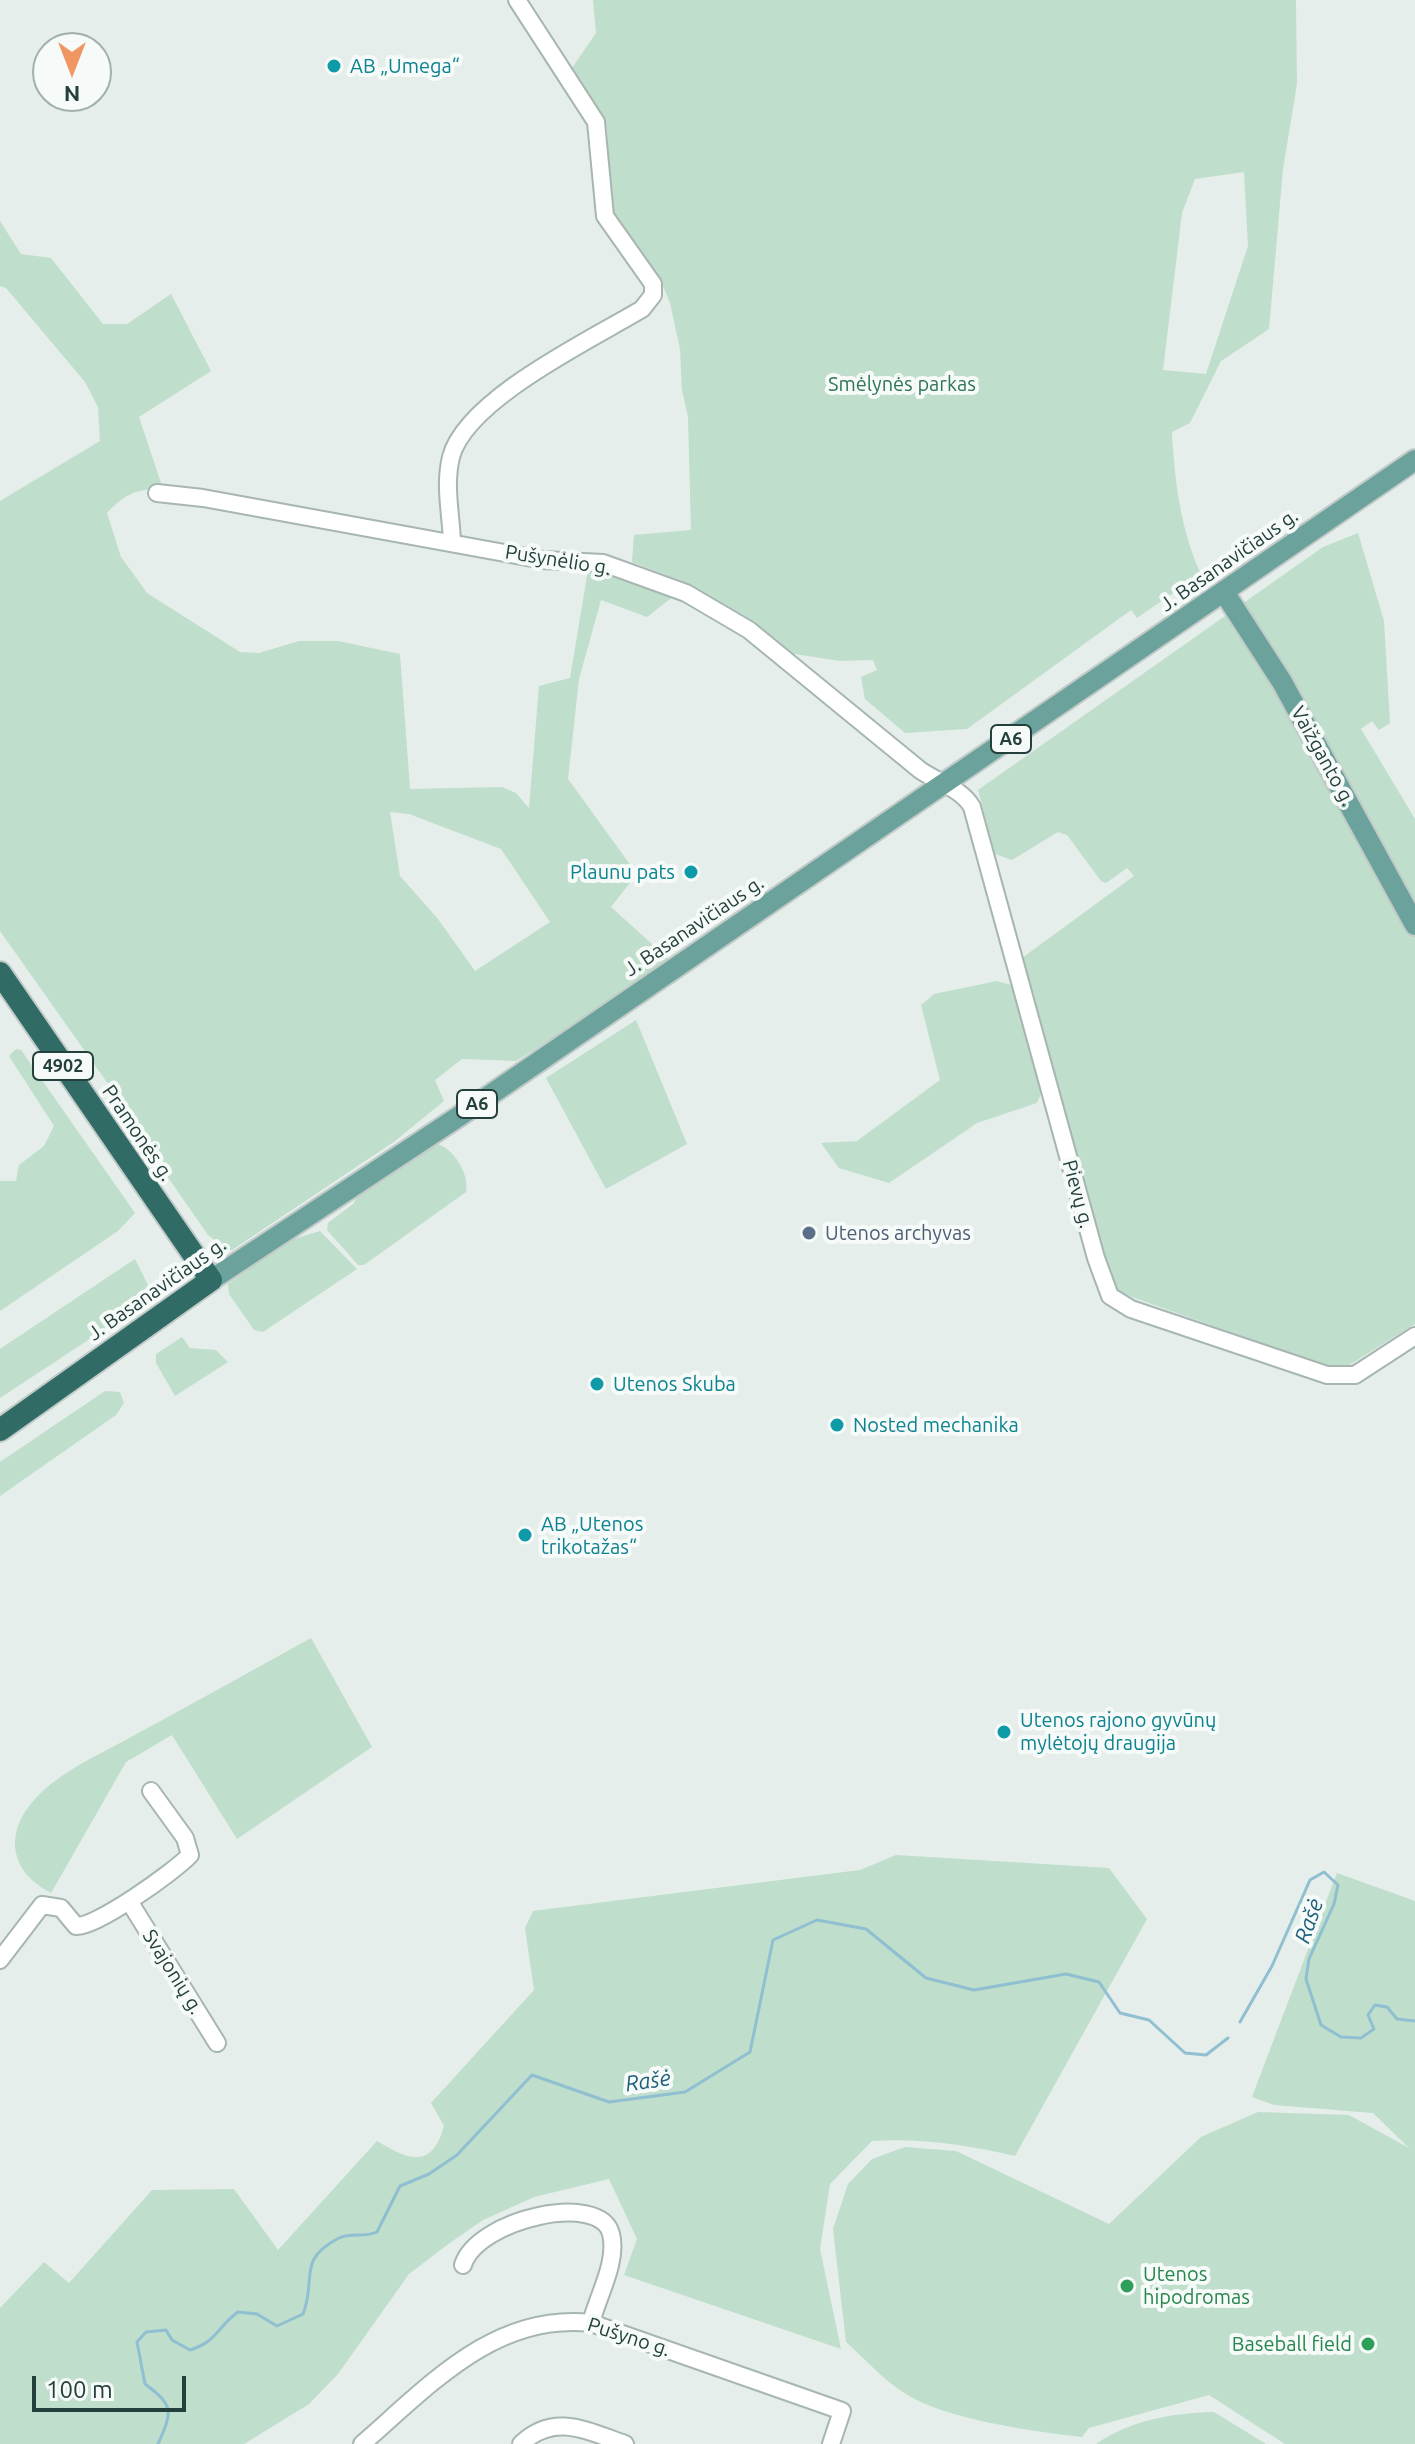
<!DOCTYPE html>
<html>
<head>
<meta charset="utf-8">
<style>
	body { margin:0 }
	#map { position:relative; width:1415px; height:2444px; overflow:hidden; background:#e5eeeb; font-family:Ubuntu,sans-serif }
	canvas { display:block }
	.north { position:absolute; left:32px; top:32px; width:80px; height:80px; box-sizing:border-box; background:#f6faf8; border:2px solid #a2b0ad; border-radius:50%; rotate:180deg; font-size:22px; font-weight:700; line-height:32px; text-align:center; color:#24403c }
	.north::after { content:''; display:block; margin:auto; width:28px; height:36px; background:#ef9662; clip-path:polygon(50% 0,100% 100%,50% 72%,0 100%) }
	.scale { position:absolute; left:32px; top:2376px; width:154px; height:36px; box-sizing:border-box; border:4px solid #24403c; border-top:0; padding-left:10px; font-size:24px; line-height:28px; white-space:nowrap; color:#24403c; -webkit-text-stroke:6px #f6faf8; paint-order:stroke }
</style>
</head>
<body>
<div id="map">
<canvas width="1415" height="2444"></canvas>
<div class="north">N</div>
<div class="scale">100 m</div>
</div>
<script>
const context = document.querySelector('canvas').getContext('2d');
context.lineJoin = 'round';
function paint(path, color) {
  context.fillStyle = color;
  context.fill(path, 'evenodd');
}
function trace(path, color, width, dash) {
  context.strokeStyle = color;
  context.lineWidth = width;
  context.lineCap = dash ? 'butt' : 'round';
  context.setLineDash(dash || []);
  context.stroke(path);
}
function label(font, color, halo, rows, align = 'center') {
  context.font = font + ' Ubuntu,sans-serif';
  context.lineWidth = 8;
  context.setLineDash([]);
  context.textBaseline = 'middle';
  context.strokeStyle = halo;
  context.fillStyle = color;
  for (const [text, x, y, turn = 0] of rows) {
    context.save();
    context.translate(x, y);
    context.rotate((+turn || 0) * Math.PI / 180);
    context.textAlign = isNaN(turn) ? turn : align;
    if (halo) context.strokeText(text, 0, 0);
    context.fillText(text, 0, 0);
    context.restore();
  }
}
paint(new Path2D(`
	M593,0H1296L1297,84L1283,169L1269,329L1221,361L1190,423L1172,432C1174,478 1181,532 1201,574L1137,618L1131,610L967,729L905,733L865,699L861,677L877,670L873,660L840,661L788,653L745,617L690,584L632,562L634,535L691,530L688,417L682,390L680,349L670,303L658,274L622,232L610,208L607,128L570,71L596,33ZM1244,172L1248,246L1206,374L1163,370L1182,213L1195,179Z
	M0,221L21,254L51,258L103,324H127L171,294L211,371L139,417L163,489C138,488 124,494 107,513L121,557L147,593L240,652L259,653L299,641H338L400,654L410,789L502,787L516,793L529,808L539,686L570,678L588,570L674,596L647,617L601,600L579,679L568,779L637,874L611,907L673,963L516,1061L462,1059L435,1080L444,1101L395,1141L232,1250H227L208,1235L135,1130L123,1105L0,931V501L100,441L98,407L85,382L6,288L0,286ZM390,812L409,814L501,849L550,922L475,971L438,919L400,876Z
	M1358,533L1384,621L1390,723L1379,730L1372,721L1361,729L1415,819V1324L1346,1367L1320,1364L1115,1291L1022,958L1134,876L1127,868L1106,883L1101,881L1067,835L1058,832L1012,860L995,854L978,790L1323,547Z
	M997,981L1015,986L1043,1089L1037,1103L977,1123L889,1183L839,1168L821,1143L857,1141L940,1080L921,1005L934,994Z
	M636,1020L687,1144L606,1189L546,1078Z
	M16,1049L21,1050L135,1213L118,1231L0,1311V1181H16L19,1165L44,1146L54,1126L9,1056Z
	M432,1143C452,1144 470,1174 466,1192L364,1265H358L327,1230L328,1223L353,1204L362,1189Z
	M320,1231L357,1269L263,1332L254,1330L229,1294L228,1284L287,1241Z
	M135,1259L151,1291L146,1302L0,1398V1349Z
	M182,1337L190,1348L216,1350L228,1362L175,1396L156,1363V1354Z
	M105,1391L120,1392L124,1403L116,1415L0,1496V1462Z
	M311,1638L372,1747L237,1839L172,1735L126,1762L51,1893C10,1872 3,1834 35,1799C60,1771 101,1754 133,1736C193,1703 252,1671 311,1638Z
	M896,1855L1109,1868L1147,1919L1015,2156C966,2145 923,2138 872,2141L830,2184L820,2249L841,2349L624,2275L637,2239L609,2179L534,2197L483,2220L447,2245L409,2274L338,2374L309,2404L244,2444H0V2308L44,2262L69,2283L152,2190L234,2189L278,2250L377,2141C408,2160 432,2170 444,2126L431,2103L534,1990L525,1928L533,1911L860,1870Z
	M1337,1873L1415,1901V2444H1285L1209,2395L1089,2428L1082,2437C1032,2431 937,2419 897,2388C879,2375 863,2357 846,2342L833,2229L848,2184L872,2159L905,2147L956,2151L1109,2224L1201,2137L1258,2112L1349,2115L1409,2148L1373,2113L1274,2105L1252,2097Z
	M1214,2412L1266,2444H1096C1131,2420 1172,2413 1214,2412Z`), '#bfdecb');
trace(new Path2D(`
	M1240,2022L1272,1966L1310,1880L1324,1872L1338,1885L1334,1904L1309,1959L1306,1979L1321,2025L1341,2037L1361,2038L1374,2029L1368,2015L1375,2005L1387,2007L1397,2019L1415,2021
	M158,2444C172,2412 175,2406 145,2384L137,2342L146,2332L166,2330L172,2340L190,2350C218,2341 217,2327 238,2312L257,2314L277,2326L303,2314C317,2279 296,2260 339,2238C352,2232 364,2238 377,2232L400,2186L429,2174L457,2155L532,2075L609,2102L685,2092L750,2052L773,1940L817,1920L866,1929L926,1978L974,1990L1066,1974L1099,1982L1120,2013L1149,2020L1185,2053L1206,2055L1228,2038`), '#8fbfd1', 3);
const minor = new Path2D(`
	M157,493L203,498L543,560L603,563L686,593L749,630L920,770C937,782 962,789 972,807L1096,1258L1110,1296L1131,1309L1327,1375H1355L1415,1336
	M452,542C451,513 444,486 451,457C466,399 592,339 642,309L653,295V284L605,216L596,122L517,0
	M129,1901L217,2043
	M0,1960L42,1905L61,1908L76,1926C95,1928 174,1872 190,1855L185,1838L151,1791
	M463,2265C477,2219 601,2191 611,2234C618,2262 598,2295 591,2323
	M362,2444C429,2386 495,2312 591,2323L842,2411L831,2444
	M521,2444C554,2412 587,2431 625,2444`);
const major = new Path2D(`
	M1224,592L1282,682L1415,925
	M211,1280L458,1117L1415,460`);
const highway = new Path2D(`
	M0,973L211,1280L0,1430`);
trace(minor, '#a7b6b3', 20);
trace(major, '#c2cac8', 24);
trace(highway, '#c2cac8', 26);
trace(minor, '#fff', 16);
trace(major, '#6ba29b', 20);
trace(highway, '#306b66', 22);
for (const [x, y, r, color] of [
	[334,66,8,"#0f9aa8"],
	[691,872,8,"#0f9aa8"],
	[809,1233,8,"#5c6f8a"],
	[597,1384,8,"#0f9aa8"],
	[837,1425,8,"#0f9aa8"],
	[525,1535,8,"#0f9aa8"],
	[1004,1732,8,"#0f9aa8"],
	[1127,2286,8,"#2e9e5b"],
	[1368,2344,8,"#2e9e5b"]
]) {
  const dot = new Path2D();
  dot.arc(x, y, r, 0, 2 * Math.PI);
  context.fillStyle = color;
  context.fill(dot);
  trace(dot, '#f6faf8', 3);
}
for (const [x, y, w] of [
	[1011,739,40],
	[63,1066,60],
	[477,1104,40]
]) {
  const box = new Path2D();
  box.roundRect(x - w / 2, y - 14, w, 28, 6);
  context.fillStyle = '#f6faf8';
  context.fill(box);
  trace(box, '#24403c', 2);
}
label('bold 18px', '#24403c', null, [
	["A6",1011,739],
	["4902",63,1066],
	["A6",477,1104]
]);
label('20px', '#0d838f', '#f6faf8', [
	["AB „Umega“",350,66],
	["Plaunu pats",675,872,"right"],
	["Utenos Skuba",613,1384],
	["Nosted mechanika",853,1425],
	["AB „Utenos",541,1524],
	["trikotažas“",541,1547],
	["Utenos rajono gyvūnų",1020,1720],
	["mylėtojų draugija",1020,1743]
], 'left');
label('20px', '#2f7653', '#f6faf8', [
	["Smėlynės parkas",902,384]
]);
label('20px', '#24403c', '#f6faf8', [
	["Pušynėlio g.",558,560,9],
	["J. Basanavičiaus g.",1229,560,-35],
	["Vaižganto g.",1323,756,61],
	["J. Basanavičiaus g.",694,926,-34],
	["Pramonės g.",138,1133,56],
	["Pievų g.",1078,1194,75],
	["J. Basanavičiaus g.",157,1289,-35],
	["Svajonių g.",173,1972,58],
	["Pušyno g.",629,2337,18]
]);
label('20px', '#4e5e75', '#f6faf8', [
	["Utenos archyvas",825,1233]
], 'left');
label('20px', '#27864d', '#f6faf8', [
	["Utenos",1143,2274],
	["hipodromas",1143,2297],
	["Baseball field",1352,2344,"right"]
], 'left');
label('italic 22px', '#1f607b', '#f6faf8', [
	["Rašė",1309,1921,-71],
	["Rašė",648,2081,-8]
]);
</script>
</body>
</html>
